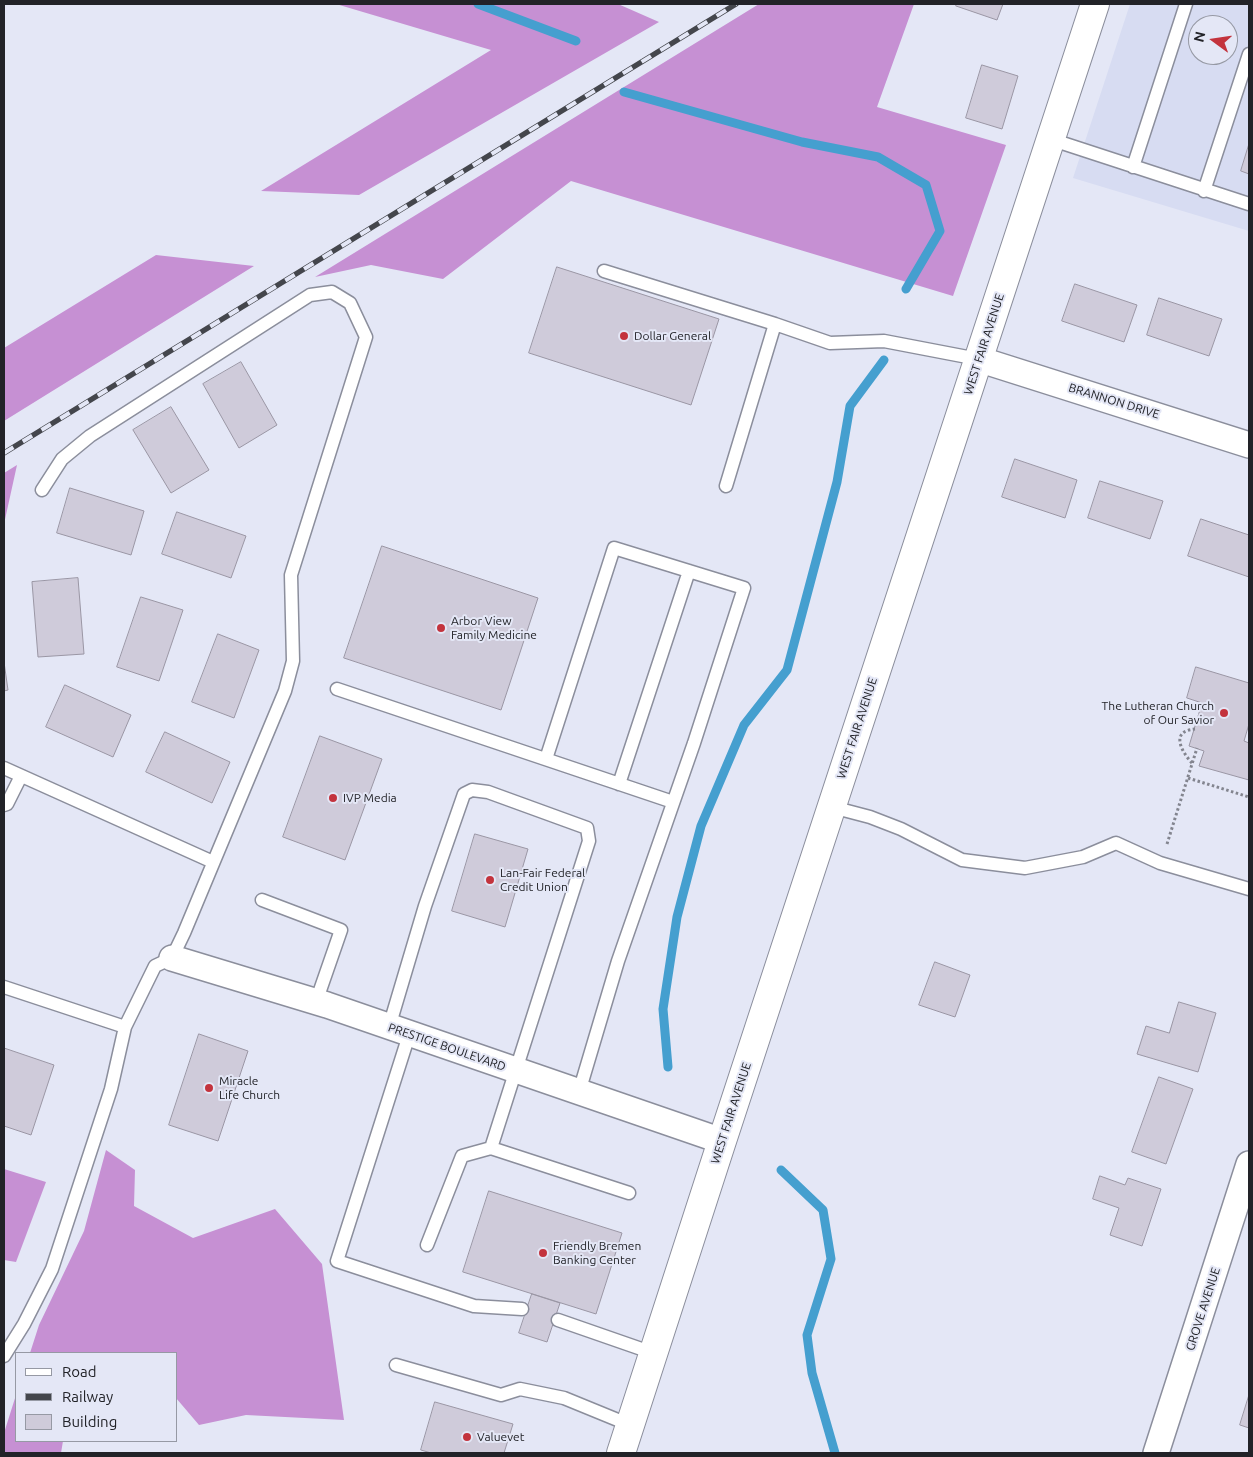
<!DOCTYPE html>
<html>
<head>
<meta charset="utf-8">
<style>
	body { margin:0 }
	#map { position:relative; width:1253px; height:1457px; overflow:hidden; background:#e4e7f6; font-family:Ubuntu,sans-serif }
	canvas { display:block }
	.frame { position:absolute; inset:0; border:5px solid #222328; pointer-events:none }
	.legend { position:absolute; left:15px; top:1352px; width:162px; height:90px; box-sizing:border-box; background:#e4e7f6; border:1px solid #9699a4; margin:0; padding:6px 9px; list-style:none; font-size:15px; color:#222328 }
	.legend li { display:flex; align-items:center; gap:10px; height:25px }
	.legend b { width:25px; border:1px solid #9699a4 }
	.north { position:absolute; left:1188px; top:15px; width:50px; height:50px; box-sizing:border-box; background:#e4e7f6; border:1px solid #9699a4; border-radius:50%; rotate:284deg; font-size:14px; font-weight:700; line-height:20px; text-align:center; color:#222328 }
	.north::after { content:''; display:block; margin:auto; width:18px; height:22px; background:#c3333d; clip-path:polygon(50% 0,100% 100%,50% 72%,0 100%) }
</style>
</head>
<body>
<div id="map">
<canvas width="1253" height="1457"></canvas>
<div class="frame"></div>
<ul class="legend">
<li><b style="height:6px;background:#fff"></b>Road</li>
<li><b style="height:6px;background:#44464c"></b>Railway</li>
<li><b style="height:14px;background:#cfcbda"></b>Building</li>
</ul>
<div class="north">N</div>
</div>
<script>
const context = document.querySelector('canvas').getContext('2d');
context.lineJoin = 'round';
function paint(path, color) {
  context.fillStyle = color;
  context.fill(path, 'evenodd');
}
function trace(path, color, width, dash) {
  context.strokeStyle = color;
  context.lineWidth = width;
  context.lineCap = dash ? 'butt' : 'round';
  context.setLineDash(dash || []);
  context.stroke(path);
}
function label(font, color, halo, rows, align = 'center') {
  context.font = font + ' Ubuntu,sans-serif';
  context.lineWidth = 4;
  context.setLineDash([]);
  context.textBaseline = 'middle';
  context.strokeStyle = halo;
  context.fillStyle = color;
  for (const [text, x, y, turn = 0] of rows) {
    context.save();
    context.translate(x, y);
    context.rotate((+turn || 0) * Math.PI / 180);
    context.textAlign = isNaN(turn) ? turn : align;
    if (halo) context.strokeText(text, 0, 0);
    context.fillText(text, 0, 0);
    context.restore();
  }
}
paint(new Path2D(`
	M1130,4H1249V231L1073,178ZM1198,25H1228V55H1198Z`), '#d7dcf2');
paint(new Path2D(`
	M336,4H618L659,22L359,195L261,191L491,50Z
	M759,4H914L877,107L1006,145L953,296L571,181L443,279L371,265L315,277Z
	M156,255L254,266L4,421V348Z
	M17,465L4,524V473Z
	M106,1150L135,1170L134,1206L193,1238L275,1209L322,1264L344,1420L246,1415L199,1425L176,1398V1353H30L39,1325L84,1231Z
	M4,1169L46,1182L16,1262L4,1260Z
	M16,1395V1441H63L61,1453H4V1433Z`), '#c690d3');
trace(new Path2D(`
	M478,4L576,41
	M624,92L802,142L878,157L926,185L940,231L906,289
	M668,1067L663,1009L677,917L701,826L744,725L787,670L837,482L850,406L884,360
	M781,1170L823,1210L831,1259L807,1335L812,1373L835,1453`), '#459fcf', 9);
const building = new Path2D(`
	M957,4H1003L997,20L956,6Z
	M982,65L1018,76L1002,129L966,118Z
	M1249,144V174L1241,171Z
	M557,267L719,319L691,405L529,353Z
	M1075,284L1137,305L1124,342L1062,321Z
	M1159,298L1222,319L1209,356L1147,335Z
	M241,362L277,425L239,448L203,384Z
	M171,407L209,470L171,493L133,430Z
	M1015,459L1077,480L1065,518L1002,497Z
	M1100,481L1163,501L1150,539L1088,518Z
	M70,488L144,511L131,555L57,533Z
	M177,512L246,536L231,578L162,554Z
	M1201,519L1249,535V577L1188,556Z
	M382,546L538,598L501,710L344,658Z
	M78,578L84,654L38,657L32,582Z
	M141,597L183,610L159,681L117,667Z
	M218,634L259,650L234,718L192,702Z
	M4,662L8,690L4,691Z
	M1196,667L1249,683V724L1244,741L1249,743V780L1199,766L1204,751L1189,746L1202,703L1187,698Z
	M65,685L131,715L113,757L46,727Z
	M165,732L230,762L212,803L146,772Z
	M320,736L382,759L345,860L283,837Z
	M475,834L528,849L505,927L452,911Z
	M935,962L970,975L955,1017L919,1005Z
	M1179,1002L1216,1013L1198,1072L1137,1054L1146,1026L1169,1033Z
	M199,1034L248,1051L218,1141L169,1125Z
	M4,1048L54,1065L31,1135L4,1126Z
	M1159,1077L1193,1089L1166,1164L1132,1152Z
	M1100,1176L1125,1185L1128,1178L1161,1189L1142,1246L1110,1235L1119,1208L1093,1199Z
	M489,1191L622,1233L596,1314L463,1272Z
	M532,1294L560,1303L547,1342L519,1333Z
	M1249,1395V1428L1240,1425Z
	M435,1402L513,1424L504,1453H431L421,1450Z`);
paint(building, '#cfcbda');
trace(building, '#9a96a4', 1);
const lane = new Path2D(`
	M1050,139L1249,204
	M1133,167L1186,4
	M1204,191L1249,54
	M604,271L775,324L830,343L884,341L978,359
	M726,486L775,324
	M337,689L673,802
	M546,759L614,548L744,588L694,743L618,961L579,1092
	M4,768L213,862
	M619,784L689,571
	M4,805L7,804L21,776
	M832,807L870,817L901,829L962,860L1025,868L1083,857L1116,843L1160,863L1249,889
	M262,900L341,930L316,1002
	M4,987L125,1027L155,966L172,958L184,933L285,691L293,661L291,575L366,337L350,303L332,292L310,295L90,436L62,459L42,490
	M389,1027L425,906L464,794L472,790L488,792L587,828L589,841L491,1148L629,1193
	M409,1035L337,1261L474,1306L522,1309
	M427,1245L462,1156L491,1148
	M558,1320L653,1353
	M4,1356L24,1324L52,1269L111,1089L125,1027
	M396,1365L501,1395L520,1389L564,1398L630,1425`);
const street = new Path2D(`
	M978,359L1249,445
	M172,958L327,1005L722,1141
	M1156,1453L1249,1164`);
const secondary = new Path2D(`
	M621,1453L722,1141L1095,4`);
trace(lane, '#8b8e9c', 15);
trace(street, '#8b8e9c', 28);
trace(secondary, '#8b8e9c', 30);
trace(new Path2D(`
	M1192,763C1181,751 1170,731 1195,729
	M1188,778L1249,797
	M1167,844L1197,748`), '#83858f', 3, [2.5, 2.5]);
trace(lane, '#fff', 12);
trace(street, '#fff', 25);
trace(secondary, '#fff', 28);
const rail = new Path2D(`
	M4,453L736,4`);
trace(rail, '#44464c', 5.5);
trace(rail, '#e4e7f6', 4, [11]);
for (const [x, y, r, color] of [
	[624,336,5,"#c3333d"],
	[441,628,5,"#c3333d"],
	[1224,713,5,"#c3333d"],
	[333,798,5,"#c3333d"],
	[490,880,5,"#c3333d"],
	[209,1088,5,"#c3333d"],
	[543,1253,5,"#c3333d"],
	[467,1437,5,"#c3333d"]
]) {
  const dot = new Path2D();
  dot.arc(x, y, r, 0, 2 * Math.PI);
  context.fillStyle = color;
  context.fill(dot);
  trace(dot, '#e4e7f6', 2);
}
label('12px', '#222328', '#e4e7f6', [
	["Dollar General",634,336],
	["Arbor View",451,621],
	["Family Medicine",451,635],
	["The Lutheran Church",1214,706,"right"],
	["of Our Savior",1214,720,"right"],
	["IVP Media",343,798],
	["Lan-Fair Federal",500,873],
	["Credit Union",500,887],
	["Miracle",219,1081],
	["Life Church",219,1095],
	["Friendly Bremen",553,1246],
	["Banking Center",553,1260],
	["Valuevet",477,1437]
], 'left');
label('12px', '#222328', '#e4e7f6', [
	["WEST FAIR AVENUE",984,344,-72],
	["BRANNON DRIVE",1114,401,17],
	["WEST FAIR AVENUE",857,728,-72],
	["PRESTIGE BOULEVARD",447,1047,19],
	["WEST FAIR AVENUE",731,1113,-72],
	["GROVE AVENUE",1203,1309,-72]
]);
</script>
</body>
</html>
